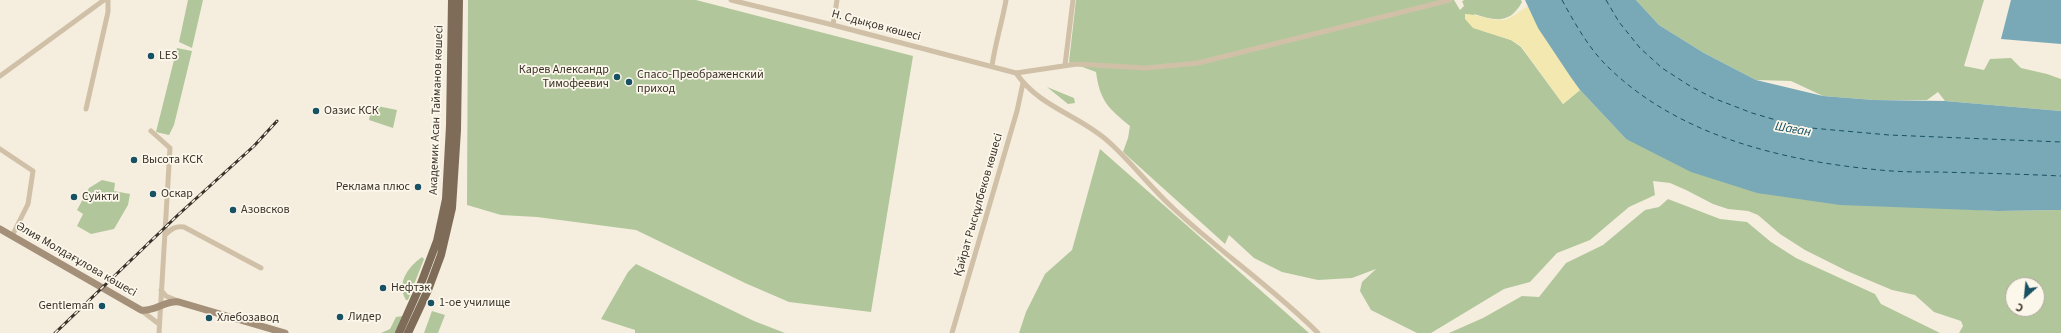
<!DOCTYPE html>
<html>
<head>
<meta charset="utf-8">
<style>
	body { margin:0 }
	#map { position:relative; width:2061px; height:333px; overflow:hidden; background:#f5eede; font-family:"Source Sans 3",sans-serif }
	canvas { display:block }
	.north { position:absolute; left:2005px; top:277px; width:40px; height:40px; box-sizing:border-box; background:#fcf7eb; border:1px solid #afa89d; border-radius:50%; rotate:207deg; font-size:11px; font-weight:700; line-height:16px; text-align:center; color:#3b3229 }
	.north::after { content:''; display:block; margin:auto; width:14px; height:18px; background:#185163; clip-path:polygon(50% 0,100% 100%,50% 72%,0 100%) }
</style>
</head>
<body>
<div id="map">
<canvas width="2061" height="333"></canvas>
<div class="north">С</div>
</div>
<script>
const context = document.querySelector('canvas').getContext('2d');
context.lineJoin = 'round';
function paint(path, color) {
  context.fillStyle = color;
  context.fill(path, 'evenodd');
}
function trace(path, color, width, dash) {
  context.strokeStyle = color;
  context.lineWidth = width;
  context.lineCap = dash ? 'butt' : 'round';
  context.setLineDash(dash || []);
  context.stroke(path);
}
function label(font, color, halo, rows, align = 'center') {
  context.font = font + ' "Source Sans 3",sans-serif';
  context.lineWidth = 3.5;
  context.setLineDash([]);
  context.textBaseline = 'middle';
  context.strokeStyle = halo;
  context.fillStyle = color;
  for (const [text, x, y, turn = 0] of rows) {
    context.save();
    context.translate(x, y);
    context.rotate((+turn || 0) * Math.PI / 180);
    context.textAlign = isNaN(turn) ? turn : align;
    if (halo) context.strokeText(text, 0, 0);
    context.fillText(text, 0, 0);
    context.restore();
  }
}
paint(new Path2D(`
	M188,0H203L192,48L179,42Z
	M468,0H696L913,56L871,312L789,302L745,283L636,230L537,217L501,215L467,205Z
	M1076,0H1454L1460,10L1464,6L1462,1L1465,0H1521L1522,2C1510,24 1496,21 1474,14L1483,31L1511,40L1521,47L1563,104L1580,90L1626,139L1923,207L1998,211L2061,210V333H1959L1963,326L1961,321L1934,312L1915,295L1892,290L1847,271L1805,250L1780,234L1758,215L1748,211L1728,209L1713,204L1686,190L1670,183L1653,181L1655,195L1629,207L1590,240L1557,253L1530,282L1504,289L1431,333H1417L1371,310L1360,291L1362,282L1376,269L1352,278L1318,280L1282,272L1254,258L1229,235L1225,244L1123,152L1128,138L1130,126C1108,108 1100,101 1096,72L1069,62ZM2013,285H2037V309H2013Z
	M1636,0H1984L1964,66L1984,70L1990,59L2011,58L2021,68L2047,74L2061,79V111L1945,101L1938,92L1927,100H1874L1823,96L1791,81L1756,80L1704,53L1659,25Z
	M177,48L192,51L174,125L169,135L156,132Z
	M1047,87L1074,98L1075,103L1068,104Z
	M372,105L397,110L393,128L369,120Z
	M1100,149L1309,333H1019L1026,312L1045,274L1072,250Z
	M102,180L115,183L114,191L130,194L128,205L114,229L91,234L77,226L83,214L77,210L89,188Z
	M1668,199L1720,219L1747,222L1771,242L1796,258L1875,294L1881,304L1940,333H1449L1483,318L1522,296L1539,297L1566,263L1603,245L1645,210L1659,207Z
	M422,257L424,259L408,300H406C396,283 408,267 422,257Z
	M636,264L754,321L785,333H635V330L601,319L628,272Z
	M432,311L445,315L438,333H424Z
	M403,316L395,333H381L390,329L396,317Z`), '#b1c79b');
paint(new Path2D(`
	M1528,6L1551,47L1580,90L1563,104L1521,46L1511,40L1473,28L1465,19V14C1478,14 1490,21 1503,20C1511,19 1521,10 1528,6Z`), '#f4e8b1');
paint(new Path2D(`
	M1525,0H1636L1659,25L1704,53L1756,80L1823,96L1874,100L1945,101L2061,111V210L1998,211L1840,205L1757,193L1691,172L1626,139L1580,90L1570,76L1538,28Z
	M2011,0H2061V44L2001,39Z`), '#79a9b6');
trace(new Path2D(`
	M1562,0C1574,22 1588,47 1606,65C1677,136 1783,161 1880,170C1899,172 1918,172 1937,172C1978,173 2020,174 2061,176
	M1606,0L1619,22L1640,48L1662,68L1690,86L1713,98L1752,113L1800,127L1889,135L2061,142`), '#185163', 1, [5, 4]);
trace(new Path2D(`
	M731,0L833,25L1016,73L1077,64L1146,68L1198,63L1450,0
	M833,25L837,0
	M1065,65L1073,0
	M992,66C995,44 1002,23 1006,0
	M1016,73C1040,108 1080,115 1110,143C1132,163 1151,188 1173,208C1220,252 1273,288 1318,333
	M0,76L104,0
	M86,109L108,12V0
	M151,131L170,148L159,333
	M0,149L33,171L28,204L12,236
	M165,235C171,229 175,226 184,227L261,268
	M161,290L166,296L178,301
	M142,311L159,324
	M952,333L1017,111L1023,83`), '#d0c0a7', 5);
trace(new Path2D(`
	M0,229L141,310C155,312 165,300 179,302L285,333`), '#a48f78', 7);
trace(new Path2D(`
	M399,333L420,286L437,241L446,199L450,126L452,0
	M408,333L428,290L441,255L452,208L457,130L459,0`), '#7f6c58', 8);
const rail = new Path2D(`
	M55,333L179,214L254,146L277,121`);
trace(rail, '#3b3229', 3);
trace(rail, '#fcf7eb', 1.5, [4.5]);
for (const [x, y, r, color] of [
	[151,56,4,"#185163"],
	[617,77,4,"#185163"],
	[629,82,4,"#185163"],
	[316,111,4,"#185163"],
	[134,160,4,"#185163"],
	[418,187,4,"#185163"],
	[153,194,4,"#185163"],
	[74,197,4,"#185163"],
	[233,210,4,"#185163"],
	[383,288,4,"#185163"],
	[431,303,4,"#185163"],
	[102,306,4,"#185163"],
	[340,317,4,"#185163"],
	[209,318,4,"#185163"]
]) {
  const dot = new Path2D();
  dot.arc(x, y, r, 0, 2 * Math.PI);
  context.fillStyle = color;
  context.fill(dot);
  trace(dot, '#fcf7eb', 1.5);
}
label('12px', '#3b3229', '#fcf7eb', [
	["Н. Сдықов көшесі",876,26,15],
	["Академик Асан Тайманов көшесі",437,110,-88],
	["Қайрат Рысқұлбеков көшесі",979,205,-74],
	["Әлия Молдағұлова көшесі",76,260,30]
]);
label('12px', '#3b3229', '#fcf7eb', [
	["LES",159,56],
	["Карев Александр",609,70,"right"],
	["Тимофеевич",609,84,"right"],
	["Спасо-Преображенский",637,75],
	["приход",637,89],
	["Оазис КСК",324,111],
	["Высота КСК",142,160],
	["Реклама плюс",410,187,"right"],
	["Оскар",161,194],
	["Суйкти",82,197],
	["Азовсков",241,210],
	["Нефтэк",391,288],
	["1-ое училище",439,303],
	["Gentleman",94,306,"right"],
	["Лидер",348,317],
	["Хлебозавод",217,318]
], 'left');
label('italic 13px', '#185163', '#fcf7eb', [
	["Шаған",1793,130,10]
]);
</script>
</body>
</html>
